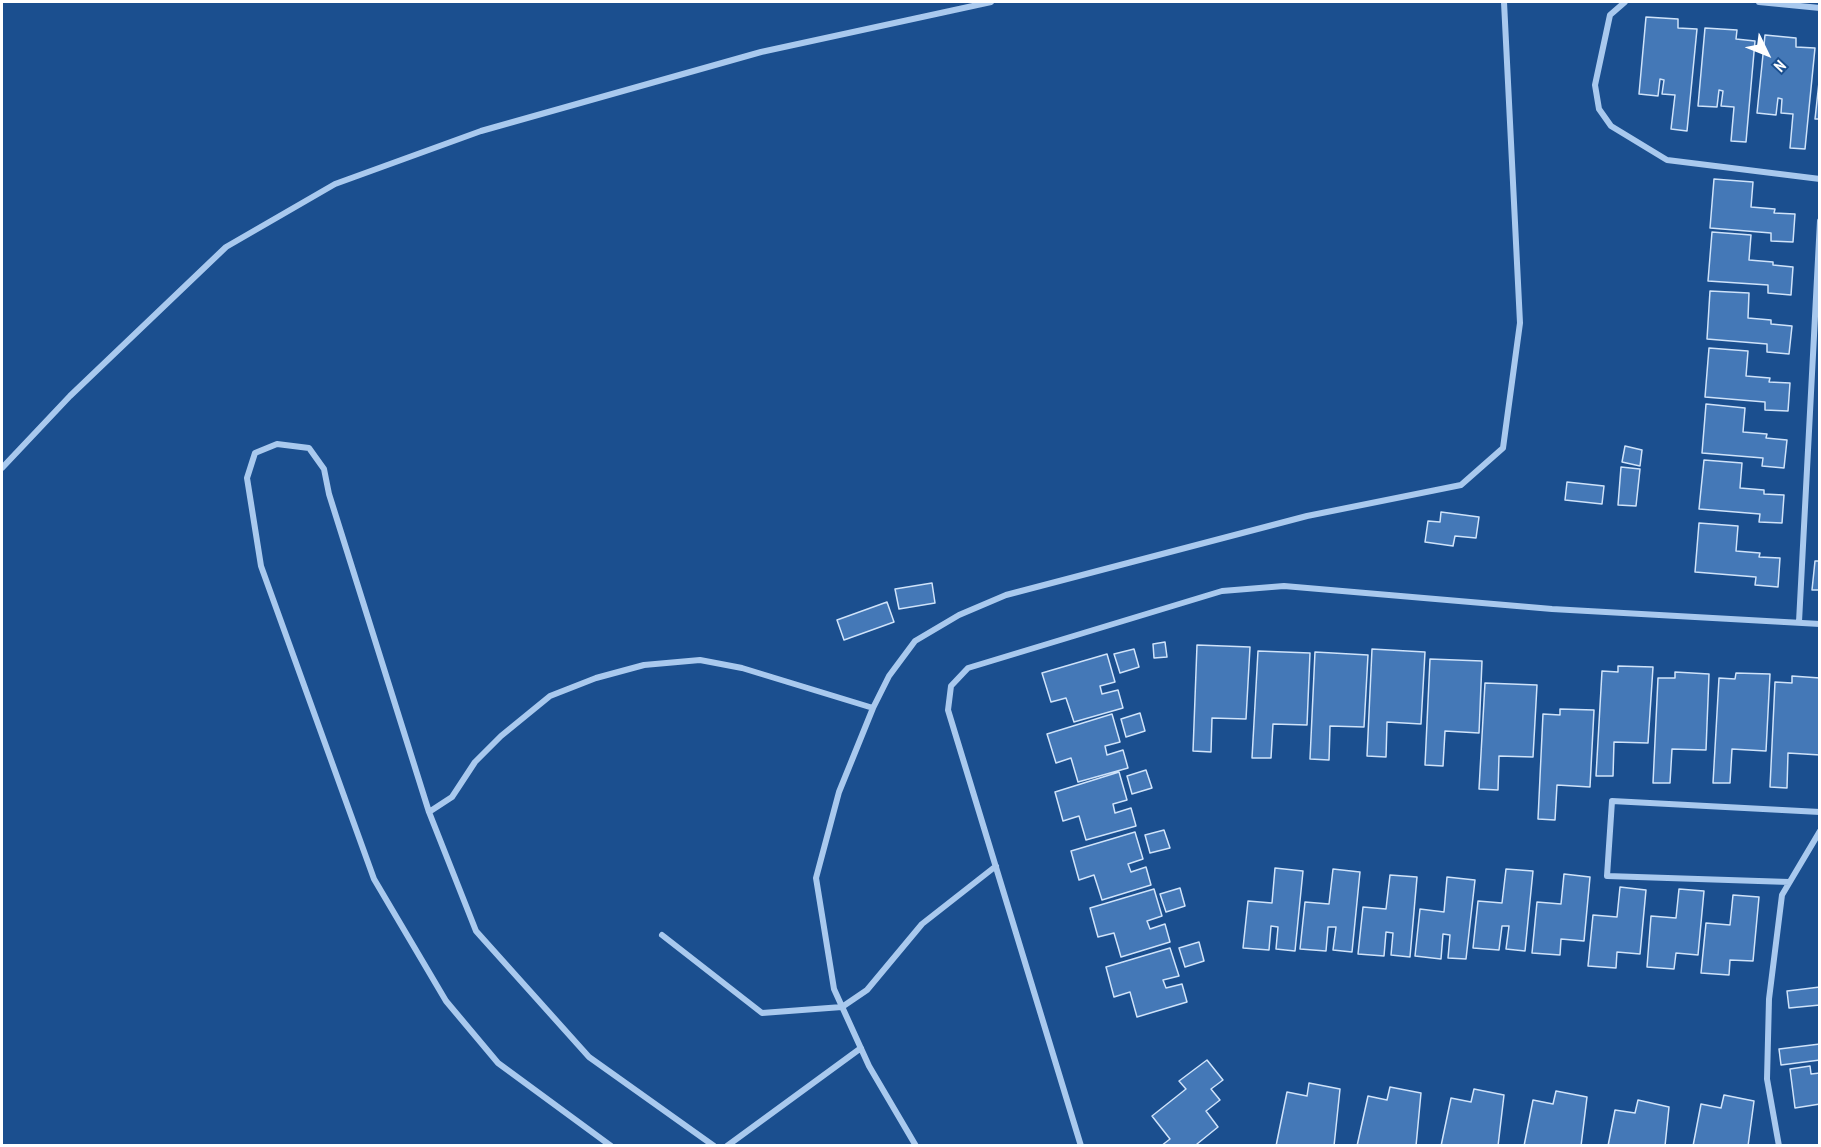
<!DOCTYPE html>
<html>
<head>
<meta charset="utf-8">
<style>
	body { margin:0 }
	#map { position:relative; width:1821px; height:1147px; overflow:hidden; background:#1b4f8f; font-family:"PT Sans Narrow",sans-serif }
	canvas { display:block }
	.frame { position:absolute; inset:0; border:3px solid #fff; pointer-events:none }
	.north { position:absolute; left:1737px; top:24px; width:60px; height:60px; -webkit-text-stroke:4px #1b4f8f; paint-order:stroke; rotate:133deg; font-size:16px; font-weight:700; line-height:24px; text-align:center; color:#fff }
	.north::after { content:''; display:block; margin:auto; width:21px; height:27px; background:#fff; clip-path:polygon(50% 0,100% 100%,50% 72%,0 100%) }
</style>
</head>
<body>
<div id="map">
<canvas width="1821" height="1147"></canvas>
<div class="frame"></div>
<div class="north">N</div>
</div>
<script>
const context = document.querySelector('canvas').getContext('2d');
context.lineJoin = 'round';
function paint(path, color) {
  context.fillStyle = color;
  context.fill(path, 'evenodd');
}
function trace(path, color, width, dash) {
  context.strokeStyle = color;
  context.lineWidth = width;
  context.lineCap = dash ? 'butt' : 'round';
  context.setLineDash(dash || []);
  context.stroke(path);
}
const building = new Path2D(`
	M1646,17L1678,19V28L1697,29L1687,131L1671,129L1675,95L1662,94L1664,80L1660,79L1658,96L1639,94Z
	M1705,28L1737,30L1736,39L1755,41L1746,142L1731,141L1734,107L1721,106L1723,91L1719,90L1717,107L1698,106Z
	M1765,35L1796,38V47L1815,48L1805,149L1790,148L1793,114L1781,113L1782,99L1778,98L1776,115L1757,113Z
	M1820,73V119H1815Z
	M1714,179L1753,182L1751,207L1775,209L1774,213L1795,214L1793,242L1771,241V233L1710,228Z
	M1712,232L1751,235L1749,260L1773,262V265L1793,267L1791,295L1768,293V285L1708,281Z
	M1710,291L1749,293L1748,318L1771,320V324L1792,326L1789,354L1767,352V344L1707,339Z
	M1709,348L1748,351L1746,376L1770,378L1769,382L1790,383L1788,411L1765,410V402L1705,397Z
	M1706,404L1745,408L1743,432L1767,434L1766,438L1787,440L1784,468L1762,466L1763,458L1702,453Z
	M1625,446L1642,450L1640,466L1622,462Z
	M1704,460L1742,463L1740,488L1764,490V494L1784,495L1782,523L1759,522L1760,514L1699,509Z
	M1621,467L1640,469L1636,506L1618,505Z
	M1567,482L1604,486L1602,504L1565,500Z
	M1441,512L1479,517L1476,538L1455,536L1453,546L1425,542L1428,521L1440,522Z
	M1699,523L1738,526L1736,551L1760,553L1759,557L1780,558L1778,587L1755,585L1756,577L1695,572Z
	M1815,561H1820V590H1812Z
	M932,583L935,603L899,609L895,589Z
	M887,602L894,622L844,640L837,620Z
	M1165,642L1167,657L1154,658L1153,644Z
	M1197,645L1250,647L1246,719L1212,718L1211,752L1193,751Z
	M1134,649L1139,667L1120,673L1114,654Z
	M1372,649L1425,652L1421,724L1387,722L1386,757L1367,756Z
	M1258,651L1310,653L1307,725L1273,724L1271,758H1252Z
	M1315,652L1368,655L1364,727L1330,726L1329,760L1310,759Z
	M1107,654L1115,682L1100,686L1102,694L1118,690L1123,708L1074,722L1066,698L1051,702L1042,673Z
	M1430,659L1482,661L1479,733L1445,731L1443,766L1425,765Z
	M1618,666L1653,667L1648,743L1614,742L1613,776H1596L1602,671L1618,672Z
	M1675,672L1709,674L1706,750L1672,749L1670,783H1653L1658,678H1675Z
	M1736,673L1770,674L1766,751L1732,749L1730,783H1713L1719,678L1735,679Z
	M1792,676L1820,678V755L1788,753L1787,788L1770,787L1775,682L1792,683Z
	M1485,683L1537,685L1533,757L1499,756L1498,790L1479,789Z
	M1560,709L1594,710L1590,787L1557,785L1555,820L1538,819L1543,714L1560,715Z
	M1140,713L1145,731L1126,737L1121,719Z
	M1112,714L1120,742L1105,746L1107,755L1123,750L1128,768L1078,782L1071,758L1056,763L1047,734Z
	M1146,770L1152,788L1132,794L1127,776Z
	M1119,772L1127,800L1113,804L1115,813L1131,808L1136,826L1086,840L1079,816L1063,821L1055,792Z
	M1164,830L1170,848L1150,853L1145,835Z
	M1135,832L1143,859L1128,864L1131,872L1146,867L1151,885L1102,900L1094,875L1079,880L1071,851Z
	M1275,868L1303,871L1295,951L1276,949L1278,927L1271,926L1269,950L1243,948L1248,901L1272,903Z
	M1333,869L1360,872L1352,952L1333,950L1336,927H1328L1326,951L1300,949L1305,902L1329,904Z
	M1506,869L1533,871L1525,951L1506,949L1509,926H1502L1499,950L1473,948L1478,901L1502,903Z
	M1564,874L1590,877L1584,941L1561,939L1560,955L1532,953L1537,902L1561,904Z
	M1390,875L1417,877L1410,957L1391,955L1393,933L1386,932L1384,956L1358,954L1363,907L1386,909Z
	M1447,877L1475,880L1466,959L1448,958L1450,935L1443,934L1441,959L1415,956L1420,909L1444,912Z
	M1620,887L1646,890L1640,954L1617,952L1616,968L1588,966L1593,915L1617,917Z
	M1180,888L1185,906L1166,912L1160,894Z
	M1154,889L1162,916L1147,921L1150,929L1165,924L1170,942L1121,957L1114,933L1098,937L1090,908Z
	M1679,889L1704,891L1698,955L1676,953L1674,969L1647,967L1651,916L1676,918Z
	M1733,895L1759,897L1753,961L1730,960L1729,975L1701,973L1706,923L1730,925Z
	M1199,942L1204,961L1185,967L1179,948Z
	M1170,948L1179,976L1163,980L1166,988L1182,984L1187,1002L1137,1017L1130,992L1114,997L1106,967Z
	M1820,987V1005L1789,1008L1787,991Z
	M1820,1044V1060L1781,1065L1779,1049Z
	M1207,1060L1223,1080L1211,1089L1220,1100L1206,1111L1218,1127L1197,1144L1198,1146H1161L1170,1139L1152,1116L1186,1089L1179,1081Z
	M1810,1066L1811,1074L1820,1073V1104L1795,1108L1790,1069Z
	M1309,1083L1340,1089L1334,1146H1276L1287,1092L1307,1096Z
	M1390,1087L1421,1093L1416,1146H1357L1368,1096L1387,1100Z
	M1474,1089L1504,1095L1498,1146H1441L1451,1098L1471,1102Z
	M1556,1091L1587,1097L1581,1146H1524L1533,1100L1553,1104Z
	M1724,1095L1754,1101L1748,1146H1693L1701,1104L1721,1108Z
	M1638,1100L1669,1107L1665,1146H1608L1615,1110L1635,1113Z`);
paint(building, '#4478b7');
trace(building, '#cfe3fa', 1.5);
trace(new Path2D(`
	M1625,2L1610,15L1595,85L1599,109L1611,126L1667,160L1820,179
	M1759,2L1820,8
	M2,468L70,396L226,247L335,184L481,131L761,52L991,2
	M1799,622L1820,221
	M429,812L452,797L475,762L501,736L550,696L596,678L644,665L700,660L742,668L873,708
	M1789,882L1607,876L1612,801L1820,812
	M662,935L762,1013L842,1007L867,990L922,924L996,866
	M611,1146L498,1063L446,1001L374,879L261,566L247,478L255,453L277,444L309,448L324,469L329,494L429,812L476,931L589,1057L714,1146
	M727,1146L861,1048
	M916,1146L869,1066L834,989L816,878L839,792L873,708L889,676L915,641L959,615L1006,595L1307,516L1461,485L1503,448L1520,323L1504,2
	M1081,1146L948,710L951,686L968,668L1222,591L1284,586L1552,609L1820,624
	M1779,1146L1767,1079L1769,999L1782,895L1820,831`), '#a9c9ee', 6);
</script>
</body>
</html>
